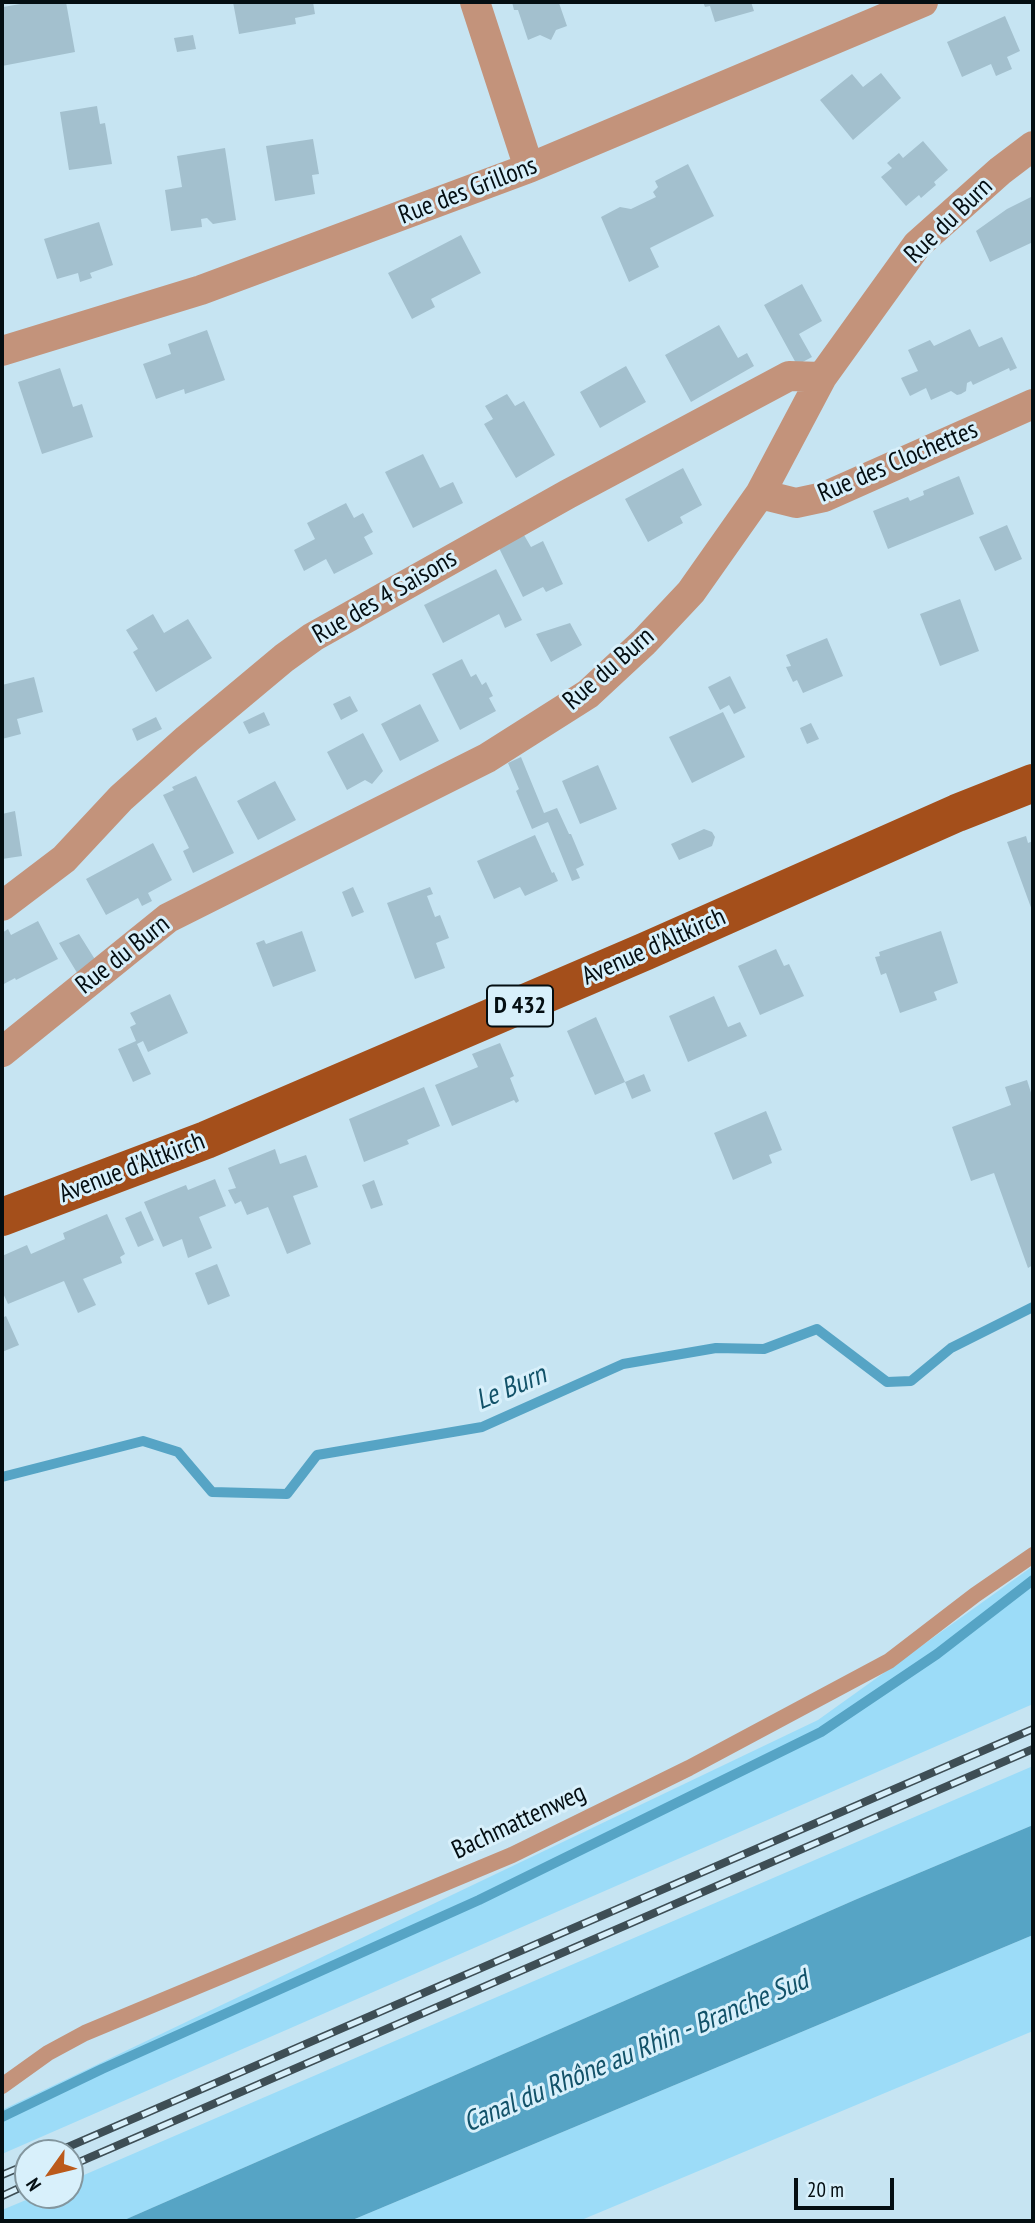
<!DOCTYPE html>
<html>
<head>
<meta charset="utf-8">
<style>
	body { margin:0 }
	#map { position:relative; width:1035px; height:2223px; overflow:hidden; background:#c6e4f2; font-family:"PT Sans Narrow",sans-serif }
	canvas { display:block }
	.frame { position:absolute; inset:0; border:4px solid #040e12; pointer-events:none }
	.north { position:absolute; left:14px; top:2139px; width:70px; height:70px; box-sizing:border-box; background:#d8f0fb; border:2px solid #83969e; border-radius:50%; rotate:236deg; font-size:19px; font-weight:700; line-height:28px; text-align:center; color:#040e12 }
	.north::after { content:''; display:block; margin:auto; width:24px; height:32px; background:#bb5a1b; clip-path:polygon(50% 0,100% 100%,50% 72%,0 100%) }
	.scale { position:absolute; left:794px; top:2178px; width:100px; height:32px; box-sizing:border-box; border:4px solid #040e12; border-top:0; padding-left:9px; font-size:21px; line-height:24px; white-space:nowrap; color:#040e12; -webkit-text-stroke:5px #d8f0fb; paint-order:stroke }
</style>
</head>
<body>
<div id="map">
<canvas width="1035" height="2223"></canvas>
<div class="frame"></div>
<div class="north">N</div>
<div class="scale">20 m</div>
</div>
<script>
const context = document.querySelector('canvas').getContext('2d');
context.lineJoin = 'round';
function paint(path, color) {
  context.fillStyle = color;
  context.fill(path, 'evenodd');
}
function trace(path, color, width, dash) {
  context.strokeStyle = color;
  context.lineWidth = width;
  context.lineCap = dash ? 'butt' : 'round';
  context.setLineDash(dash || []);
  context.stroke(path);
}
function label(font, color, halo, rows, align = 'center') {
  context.font = font + ' "PT Sans Narrow",sans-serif';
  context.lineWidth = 6;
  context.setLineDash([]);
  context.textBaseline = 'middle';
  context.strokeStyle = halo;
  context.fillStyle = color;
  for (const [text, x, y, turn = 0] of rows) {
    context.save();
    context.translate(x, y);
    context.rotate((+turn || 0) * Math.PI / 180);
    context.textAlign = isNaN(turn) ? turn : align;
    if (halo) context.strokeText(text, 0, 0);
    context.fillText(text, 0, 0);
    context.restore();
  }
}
paint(new Path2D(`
	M1033,1566V1704L2,2154V2110L818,1720Z
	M1033,1766V1825L857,1899L122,2221H2V2210L38,2195H70V2181Z
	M1033,1935V2031L579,2221H350Z`), '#9cdcf8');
paint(new Path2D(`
	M1033,1825V1935L350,2221H122L857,1899Z`), '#56a4c5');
trace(new Path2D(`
	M2,1477L143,1441L178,1452L212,1492L287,1494L317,1455L482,1427L623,1364L716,1348L764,1349L817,1329L887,1382L911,1381L951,1348L1033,1307
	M2,2117L102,2069L479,1900L821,1732L937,1654L1033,1580`), '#56a4c5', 10);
paint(new Path2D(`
	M32,2H66L75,52L2,66V16H4L3,7Z
	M233,2H313L315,14L295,18L296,24L239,34Z
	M512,2H557L559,3L567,26L556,30L551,40L540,35L528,40L518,10H514Z
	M703,2H751L754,11L715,22L710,6L705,7Z
	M1005,16L1020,51L1007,57L1012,69L996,76L991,64L962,77L947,42Z
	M193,35L196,49L177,52L174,38Z
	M881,73L901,98L853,140L820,100L852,74L863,87Z
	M97,106L100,124L105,123L112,164L69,170L60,112Z
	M313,139L319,174L312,175L315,194L275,201L266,146Z
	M923,141L948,170L934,182L936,185L929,191L921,198L919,195L906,206L881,177L892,168L887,163L899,153L903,158Z
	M225,148L236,220L213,224L207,218L201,219L202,227L171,231L165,190L182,187L177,156Z
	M688,164L714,216L650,248L659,267L629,282L601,217L620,207L631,209L656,197L653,192L658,187L655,181Z
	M1033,196V242L990,262L976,231L1007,209Z
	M99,222L113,265L90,273L92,278L80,282L78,273L57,279L44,239Z
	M461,235L481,273L431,299L435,307L412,319L388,273Z
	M802,284L822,321L799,334L812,357L797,365L764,305Z
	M719,325L738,358L747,353L754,366L691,402L665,355Z
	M970,329L979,347L1002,337L1017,368L1010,371L1009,368L973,385L971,381L967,383L966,391L961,394L957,395L951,391L931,400L926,388L910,396L901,378L918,371L908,350L930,340L934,346Z
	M207,330L225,380L185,394L184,389L156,399L143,364L171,354L168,344Z
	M626,366L646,402L600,428L580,392Z
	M60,368L73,407L82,404L93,437L42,454L18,382Z
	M507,394L515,406L524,401L555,455L516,478L484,424L493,419L485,406Z
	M423,454L440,488L453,482L463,503L413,528L385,472Z
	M683,468L702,505L680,517L683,523L648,542L625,499Z
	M959,476L974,514L888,549L873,511L908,497L910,501L924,495L923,491Z
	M346,503L354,518L363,513L373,532L364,537L373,554L334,574L326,559L304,571L294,550L315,539L307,523Z
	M1007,525L1022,559L995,571L979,537Z
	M524,535L531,547L543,541L563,584L546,592L543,587L523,597L499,548Z
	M496,569L522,620L505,628L499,614L443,643L424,605Z
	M960,599L979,651L940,666L920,614Z
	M153,614L164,633L188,619L212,658L156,692L133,652L138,649L126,630Z
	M570,623L582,645L551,662L536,634Z
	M827,638L843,676L803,693L797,680L793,682L786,667L791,666L786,655Z
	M462,659L471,677L476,674L482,685L486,682L493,696L489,698L496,711L460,730L432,674Z
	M730,676L746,708L734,714L729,705L720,710L708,687Z
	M34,677L43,712L17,719L21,734L2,739V685Z
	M350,696L358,711L341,720L333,704Z
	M420,704L439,741L400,761L381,724Z
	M264,712L270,725L249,734L243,722Z
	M723,712L745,757L692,783L669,737Z
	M156,717L162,729L137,741L132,729Z
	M811,723L819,739L807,744L800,728Z
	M363,733L383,771L372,784L365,780L347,790L327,752Z
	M521,757L544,813L557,808L569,834H571L584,865L576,869L580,878L572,881L548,822L532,829L516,791L519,789L508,763Z
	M598,765L617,809L580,824L562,781Z
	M196,776L234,853L193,873L183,851L189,848L163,795L174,790L172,787Z
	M275,781L296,820L258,840L237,801Z
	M15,811L22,856L2,859V814Z
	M704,829L712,832L715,837L712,846L679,860L671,844Z
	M535,835L552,873L554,872L558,881L525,896L520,887L494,899L477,861Z
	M1026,836L1028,843L1033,841V913L1007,842Z
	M153,843L172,880L148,893L152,901L142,906L138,898L106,915L86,879Z
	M353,887L364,912L352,917L342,892Z
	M430,887L433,894L427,896L435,917L440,915L449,938L436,943L445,968L415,979L387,903Z
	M38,921L58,959L16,980L15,978L2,985V933L8,929L11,935Z
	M302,931L316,971L273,987L256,943L264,940L266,944Z
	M941,931L958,983L934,992L937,1000L900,1013L886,973L881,975L875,957L880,956L879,952Z
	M79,934L96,961L79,976L59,943Z
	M776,949L784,966L789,964L804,996L760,1015L738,966Z
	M170,994L188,1033L148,1052L143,1041L137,1044L151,1074L133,1082L118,1049L136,1041L130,1027L136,1024L130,1013Z
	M714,996L728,1027L740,1022L747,1036L688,1062L669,1016Z
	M596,1017L625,1082L595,1095L567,1031Z
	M500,1043L514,1076L510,1078L519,1101L516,1103L514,1100L452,1126L435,1085L478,1067L472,1054Z
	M644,1074L651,1091L632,1099L625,1082Z
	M1027,1080L1033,1099V1265L1028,1268L994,1173L971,1181L952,1127L1011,1105L1005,1087Z
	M424,1087L440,1126L407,1140L409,1144L364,1162L349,1119Z
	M766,1111L782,1150L769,1155L772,1163L733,1180L714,1133Z
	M275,1149L280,1164L306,1155L318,1187L293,1196L311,1244L287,1254L268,1207L247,1215L241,1201L235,1204L228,1190L236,1188L228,1168Z
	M215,1179L226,1206L199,1217L212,1248L188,1258L182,1239L163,1247L144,1202L186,1185L188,1190Z
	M374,1180L383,1205L371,1209L362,1185Z
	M141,1211L154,1240L138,1247L125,1218Z
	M107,1214L125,1254L120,1257L122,1263L83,1279L96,1305L78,1313L64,1281L8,1304L2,1291V1256L27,1245L31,1254L65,1239L63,1233Z
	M217,1264L230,1296L208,1305L195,1273Z
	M6,1316L19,1345L2,1352V1318Z`), '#a3c0ce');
trace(new Path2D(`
	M2,2086L48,2053L85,2033L512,1855L689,1768L889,1661L975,1595L1033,1555`), '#c3937b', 16);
trace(new Path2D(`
	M475,2L529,168
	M2,351L201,290L529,168L923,2
	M760,494L796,503L824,497L1033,404
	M2,906L64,859L121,798L187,739L284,658L313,637L568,494L789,376L822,377
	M2,1052L168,918L487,758L588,694L644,642L691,592L760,494L822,377L917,245L1000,171L1033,146`), '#c3937b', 30);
trace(new Path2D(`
	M2,1217L206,1140L646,951L957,813L1033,783`), '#a44f1b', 38);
const rail = new Path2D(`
	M54,2153L1033,1729
	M70,2166L1033,1749
	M2,2175L28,2164
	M2,2196L28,2184`);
trace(rail, '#3e4e55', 8);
trace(rail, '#d8f0fb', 5, [16]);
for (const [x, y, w] of [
	[520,1006,66]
]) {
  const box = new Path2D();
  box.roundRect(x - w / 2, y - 20.5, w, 41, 5);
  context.fillStyle = '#d8f0fb';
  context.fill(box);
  trace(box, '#040e12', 2);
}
label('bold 24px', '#040e12', null, [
	["D 432",520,1006]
]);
label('26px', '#040e12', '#d8f0fb', [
	["Rue des Grillons",468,191,-21],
	["Rue du Burn",949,221,-44],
	["Rue des Clochettes",898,462,-23],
	["Rue des 4 Saisons",385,597,-30],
	["Rue du Burn",609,669,-41],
	["Avenue d'Altkirch",654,947,-24],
	["Rue du Burn",123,955,-38],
	["Avenue d'Altkirch",132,1168,-21],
	["Bachmattenweg",519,1822,-25]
]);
label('italic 28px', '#125269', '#d8f0fb', [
	["Le Burn",511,1388,-23],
	["Canal du Rhône au Rhin - Branche Sud",636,2052,-23]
]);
</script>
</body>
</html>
